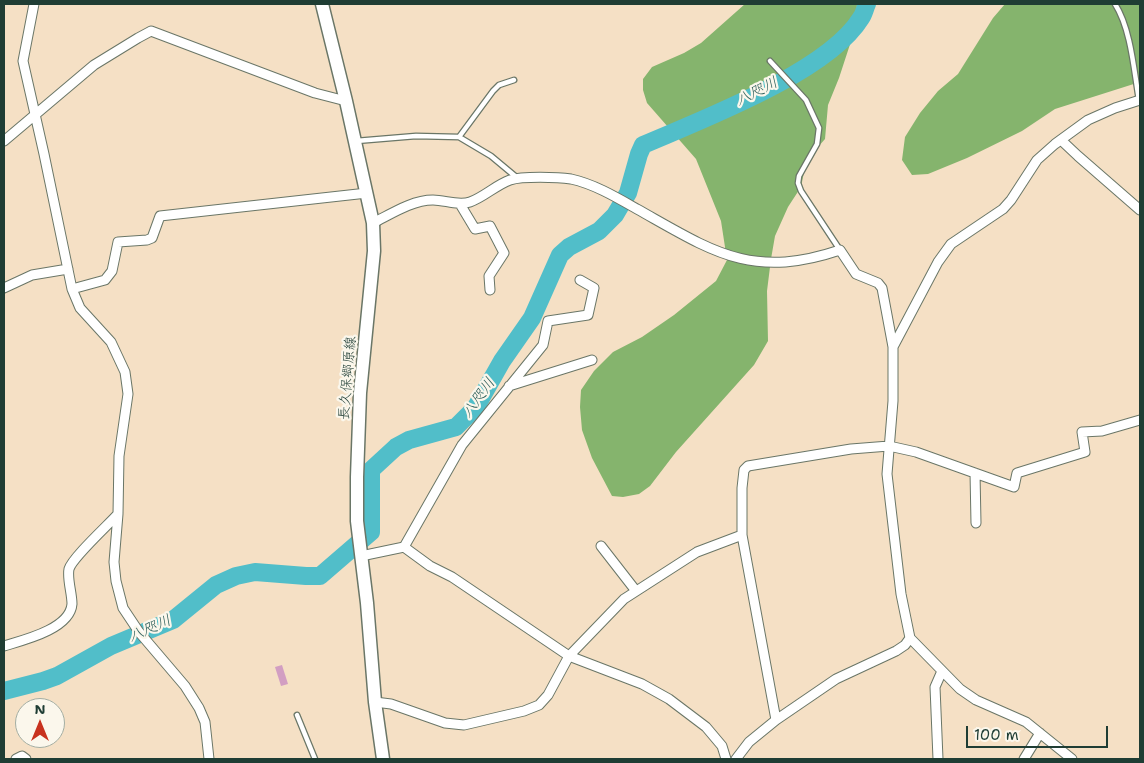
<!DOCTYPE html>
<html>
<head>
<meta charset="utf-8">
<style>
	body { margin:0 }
	#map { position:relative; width:1144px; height:763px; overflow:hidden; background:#f5e0c5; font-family:"Shantell Sans",sans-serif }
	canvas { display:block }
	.frame { position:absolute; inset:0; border:5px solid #1f3d34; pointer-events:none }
	.north { position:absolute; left:15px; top:698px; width:50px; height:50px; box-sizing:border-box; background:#fbf7ec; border:1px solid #a3ada2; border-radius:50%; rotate:0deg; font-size:14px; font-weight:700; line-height:20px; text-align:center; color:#1f3d34 }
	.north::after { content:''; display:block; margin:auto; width:18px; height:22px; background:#c8321e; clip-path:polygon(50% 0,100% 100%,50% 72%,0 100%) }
	.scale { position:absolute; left:966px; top:726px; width:142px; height:22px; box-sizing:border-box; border:2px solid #1f3d34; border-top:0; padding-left:6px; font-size:15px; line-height:18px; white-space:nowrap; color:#1f3d34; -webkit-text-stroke:4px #fbf7ec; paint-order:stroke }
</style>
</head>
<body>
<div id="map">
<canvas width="1144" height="763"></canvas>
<div class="frame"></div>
<div class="north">N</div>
<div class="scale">100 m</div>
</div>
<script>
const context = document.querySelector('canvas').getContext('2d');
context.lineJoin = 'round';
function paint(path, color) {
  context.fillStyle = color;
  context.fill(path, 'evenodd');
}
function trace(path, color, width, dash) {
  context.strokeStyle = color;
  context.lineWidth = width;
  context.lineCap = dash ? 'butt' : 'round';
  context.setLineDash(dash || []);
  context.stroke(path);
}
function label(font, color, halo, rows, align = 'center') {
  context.font = font + ' "Shantell Sans","Klee One",sans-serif';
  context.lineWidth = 4.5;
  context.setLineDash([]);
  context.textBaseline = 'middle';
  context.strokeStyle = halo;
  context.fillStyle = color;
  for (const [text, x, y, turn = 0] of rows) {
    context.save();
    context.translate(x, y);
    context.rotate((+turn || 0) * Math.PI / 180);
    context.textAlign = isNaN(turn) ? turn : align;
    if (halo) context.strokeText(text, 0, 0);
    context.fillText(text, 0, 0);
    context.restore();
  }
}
paint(new Path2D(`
	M745,4H857L856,26L839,78L828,105L825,139L811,155L805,167L801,187L788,207L775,236L771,259L767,291L768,341L754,365L676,452L650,486L639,494L623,497L612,496L592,458L582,430L580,407L581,390L594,371L613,352L642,337L674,315L716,281L727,260L721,221L696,159L647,103L643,90V79L652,67L684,53L701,43Z
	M1005,4H1140V82L1055,109L1022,131L967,158L928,174L912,175L902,160L905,137L920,113L938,91L958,74L993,18Z`), '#85b46d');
trace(new Path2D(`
	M4,691L43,681L57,676L111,646L173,620L216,585L236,576L255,572L306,576H320L371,532V470L396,447L409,440L456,427L476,407L502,361L532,318L560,255L569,247L599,231L615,215L628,193L639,154L643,145C701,120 828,72 861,18C864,14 865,8 867,4`), '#51bec9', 18);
paint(new Path2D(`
	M282,665L288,684L281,686L275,667Z`), '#d29ec2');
const service = new Path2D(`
	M1115,4C1131,29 1134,71 1139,100
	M770,61L806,100L819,128L817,144L799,176L798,183L801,191L840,250
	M459,137L493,91L499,85L514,80
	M356,141L416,136L459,137L491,156L515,176
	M297,715L315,759`);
const minor = new Path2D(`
	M34,4L23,61L44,154L72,289L80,308L111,342L125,372L128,394L119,456L118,514L114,562L116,581L123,608L139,632L185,686L199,708L205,722L209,759
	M1061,140L1078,156L1140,210
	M4,141L94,65L138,38L151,31L315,93L346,101
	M460,204L475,229L490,226L504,253L489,276L490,290
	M373,223C391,214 412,200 433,200C445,200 458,206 470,202C484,197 496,185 510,180C522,176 558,177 571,179C594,184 616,197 637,209C712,251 751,280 840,250L856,274L878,283L882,288L893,347
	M4,288L32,275L68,269
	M72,289L105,280L112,271L118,242L147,240L152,238L160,216L367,193
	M509,386L592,360
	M975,473L976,523
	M601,546L636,591
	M404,547L462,445L543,345L548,321L588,315L594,288L580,280
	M361,556L404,547L430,566L452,577L569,656L642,684L669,699L706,727L722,746L726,759
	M910,638L960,689L976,700L1026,722L1072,759
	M4,646C24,640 70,629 72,604C72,593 67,579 69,569C72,558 108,525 118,514
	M375,702L391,704L445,723L464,725L524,711L539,705L548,695L569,656L624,599L697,552L742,535
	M776,720L742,535V488L744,470L748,466L851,449L889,446L916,452L1014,487L1017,473L1085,452L1082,432L1102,431L1140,420
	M16,759L22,756L26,759
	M736,759L749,742L776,720L836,679L896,651L905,645L910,638L901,594L887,474L893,401V347L938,262L951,244L1003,209L1011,200L1037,160L1055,144L1088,120L1115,108L1140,100
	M938,759L935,687L942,671
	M1024,759L1040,733`);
const secondary = new Path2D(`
	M322,4L346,101L373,223L374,251L360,393L357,477V521L367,603L375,702L383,759`);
trace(service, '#6a7667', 7);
trace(minor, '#6a7667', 11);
trace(secondary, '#6a7667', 15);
trace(service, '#fff', 4.5);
trace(minor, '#fff', 9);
trace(secondary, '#fff', 12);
label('14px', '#1f3d34', '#fbf7ec', [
	["長久保郷原線",348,378,-85]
]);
label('italic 15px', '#2c5d59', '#fbf7ec', [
	["八咫川",757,92,-27],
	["八咫川",479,398,-54],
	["八咫川",150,629,-24]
]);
</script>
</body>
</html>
